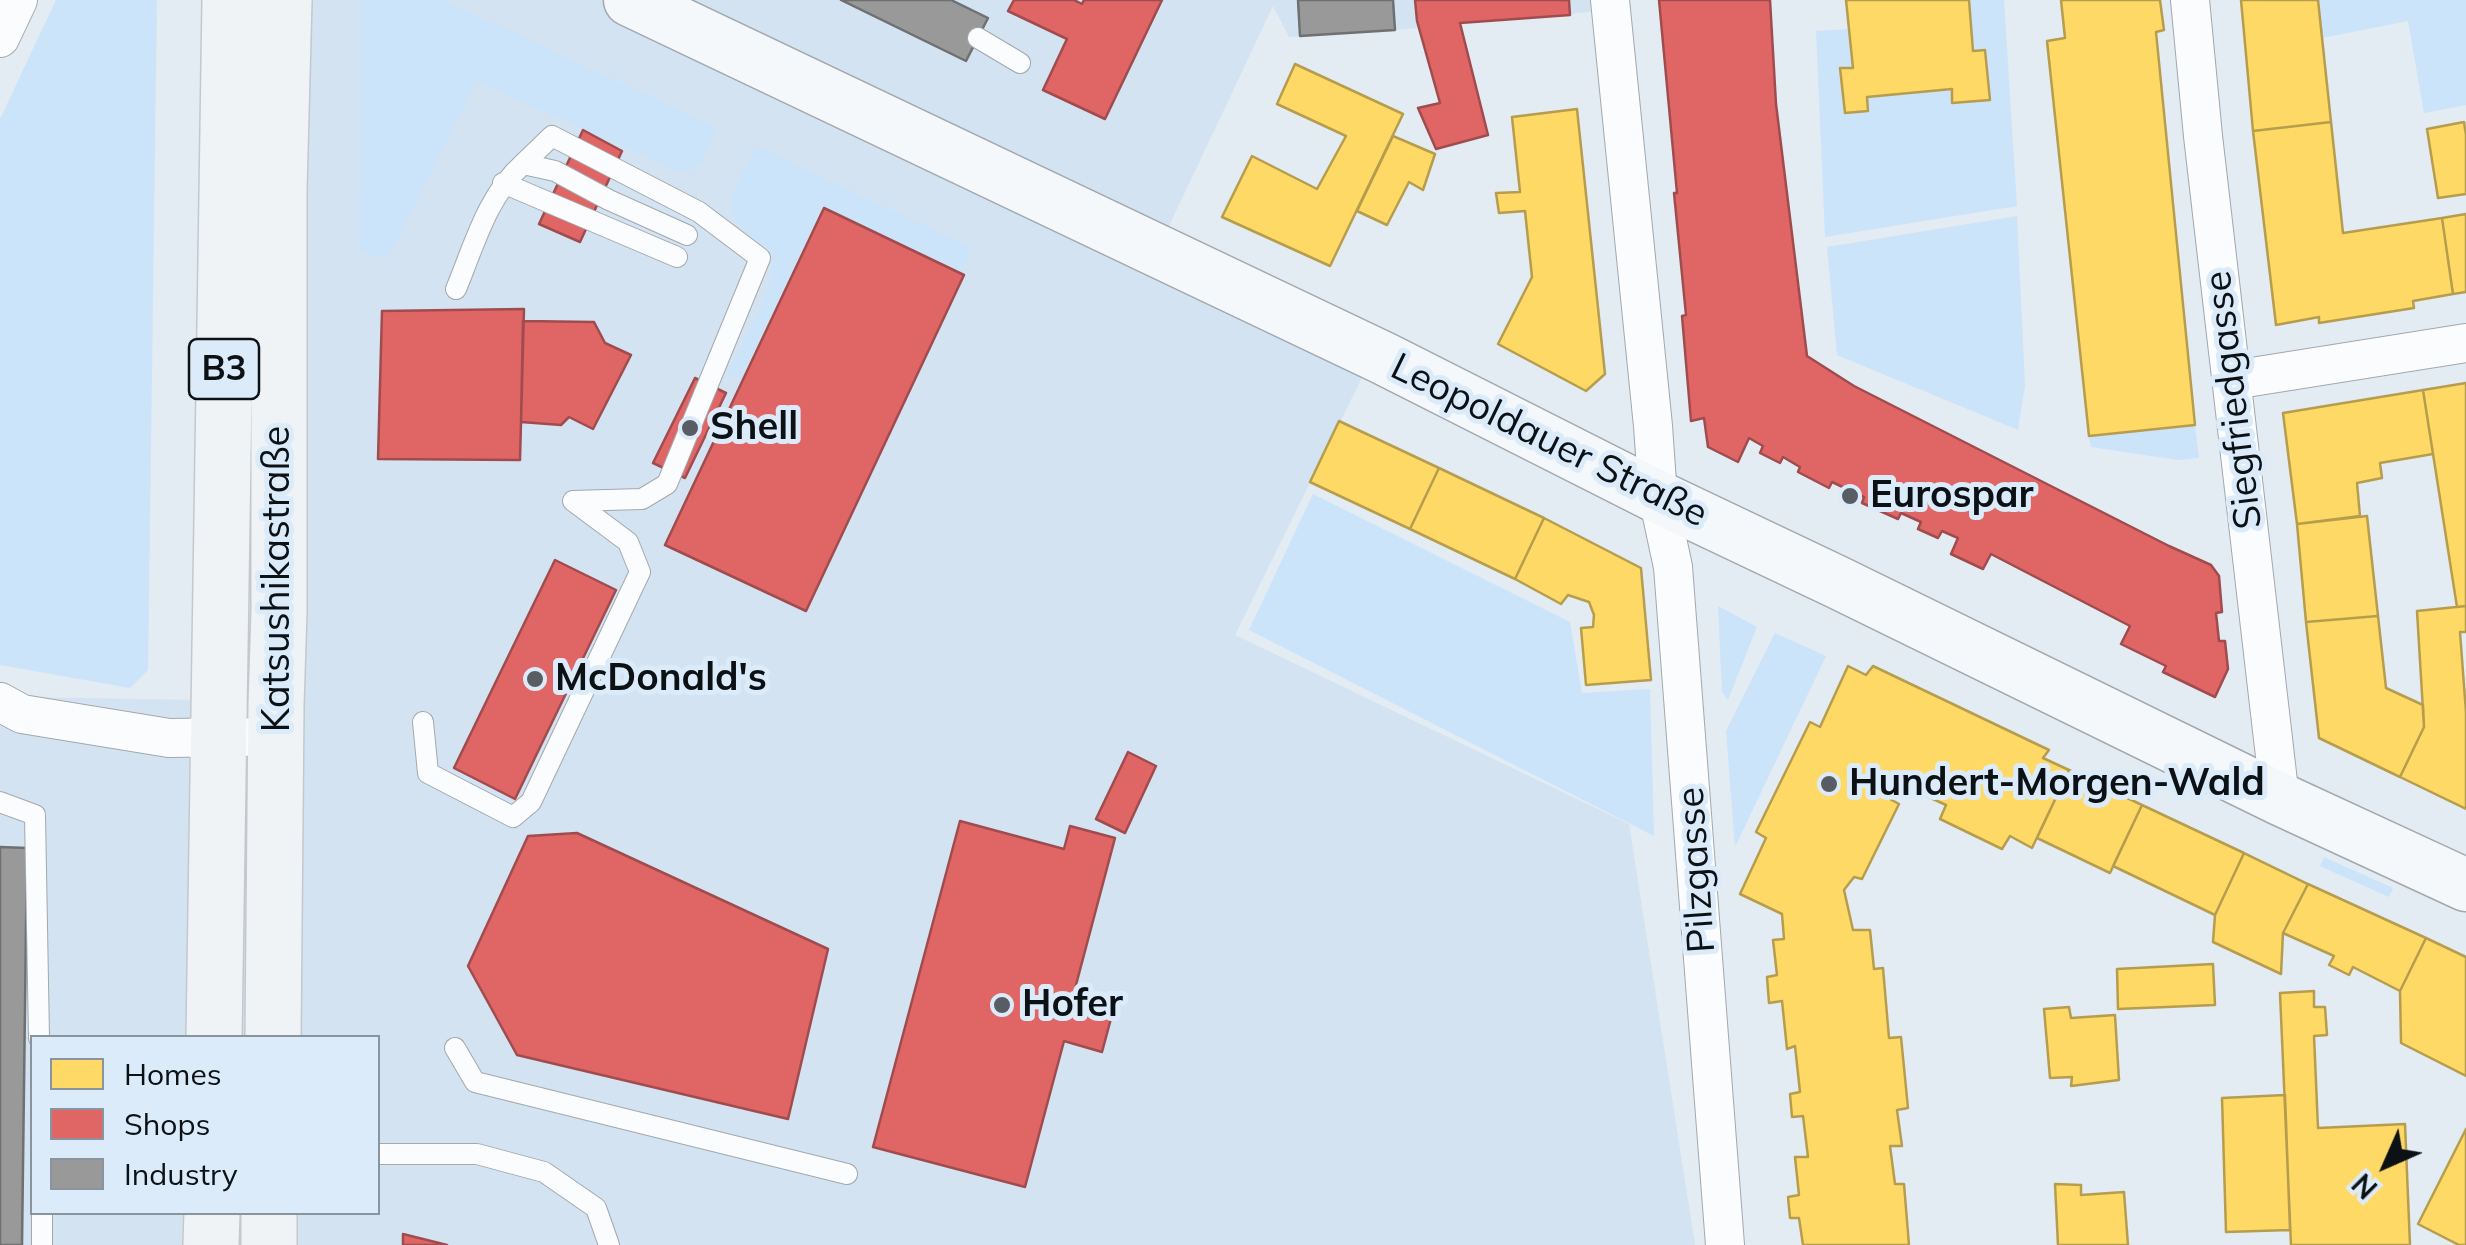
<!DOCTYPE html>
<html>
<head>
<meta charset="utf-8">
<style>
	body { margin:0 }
	#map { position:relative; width:2466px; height:1245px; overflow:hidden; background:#e3ebf3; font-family:Mulish,sans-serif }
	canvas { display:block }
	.legend { position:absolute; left:30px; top:1035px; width:350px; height:180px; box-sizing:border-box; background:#dcebfa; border:2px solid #89949e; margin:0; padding:12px 18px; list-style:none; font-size:30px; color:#0c1115 }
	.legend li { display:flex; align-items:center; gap:20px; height:50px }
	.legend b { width:50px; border:2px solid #89949e }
	.north { position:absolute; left:2336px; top:1115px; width:100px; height:100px; -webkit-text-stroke:8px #dcebfa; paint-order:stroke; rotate:225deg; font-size:28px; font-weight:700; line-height:40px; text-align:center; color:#0c1115 }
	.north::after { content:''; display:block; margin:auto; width:35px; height:45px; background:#0c1115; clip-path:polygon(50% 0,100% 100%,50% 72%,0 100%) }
</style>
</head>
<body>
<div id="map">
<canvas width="2466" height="1245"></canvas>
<ul class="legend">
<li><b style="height:28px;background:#ffd966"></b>Homes</li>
<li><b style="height:28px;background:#e06666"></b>Shops</li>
<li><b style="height:28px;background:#999"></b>Industry</li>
</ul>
<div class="north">N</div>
</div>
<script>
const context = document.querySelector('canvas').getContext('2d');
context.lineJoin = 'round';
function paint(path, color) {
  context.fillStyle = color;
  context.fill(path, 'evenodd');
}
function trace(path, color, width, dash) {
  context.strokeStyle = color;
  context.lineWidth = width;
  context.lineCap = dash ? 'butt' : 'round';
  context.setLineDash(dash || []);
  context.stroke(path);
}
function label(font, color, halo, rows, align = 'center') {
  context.font = font + ' Mulish,sans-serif';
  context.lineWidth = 10;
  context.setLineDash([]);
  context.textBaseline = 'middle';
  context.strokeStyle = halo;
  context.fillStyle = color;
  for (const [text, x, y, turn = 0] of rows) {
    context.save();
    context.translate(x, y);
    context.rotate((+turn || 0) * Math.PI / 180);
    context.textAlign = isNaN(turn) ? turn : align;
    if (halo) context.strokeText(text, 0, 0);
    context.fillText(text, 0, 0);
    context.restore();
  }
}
paint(new Path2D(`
	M268,0H615L1370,361L1235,635L1629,824L1695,1245H0V686L23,697L256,701ZM32,1038H378V1212H32Z
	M645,0H1611L1612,10L1395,30L1289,37L1273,6L1161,243Z`), '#d3e3f1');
paint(new Path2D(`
	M56,0H157L148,670L130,688L0,665V119Z
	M361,0H444L718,128L702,161L690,172L674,170L476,81L388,258L359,251Z
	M1969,0H2004L2017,206L1825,237L1816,31L1849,29L1853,68L1840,69L1845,113L1867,97L1952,89L1953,103L1989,100L1985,50L1973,51Z
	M2318,0H2466V105L2424,113L2408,21L2322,38Z
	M756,145L971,248L962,271L822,207L740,379L727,374C740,348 774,292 771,265C768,235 730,233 731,202C731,191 751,157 756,145Z
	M2017,216L2025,385L2018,430L1837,355L1827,247Z
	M2195,425L2199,458L2178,460L2091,447L2089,436Z
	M1313,494L1570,622L1582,693L1650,689L1654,836L1249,630Z
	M1718,606L1757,627L1728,700L1722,692Z
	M1775,633L1826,656L1735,847L1726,731Z
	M2324,857L2393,888L2389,897L2320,866Z`), '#cce4f9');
const homes = new Path2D(`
	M1846,0H1969L1973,51L1985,50L1990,100L1952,103V89L1867,97L1868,111L1845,113L1840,68H1853Z
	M2061,0H2160L2164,30L2156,32L2195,425L2089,436L2047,41L2065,38Z
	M2241,0H2318L2331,122L2253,131Z
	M1295,64L1403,114L1330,266L1222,217L1252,156L1317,189L1346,136L1277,104Z
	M1577,109L1605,374L1586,391L1498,344L1532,277L1525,211L1499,213L1496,193L1520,192L1512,117Z
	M2331,122L2343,233L2442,218L2453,294L2413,301L2414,308L2319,323V317L2276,325L2253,131Z
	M2464,122L2466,135V194L2438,198L2427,129Z
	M1393,136L1435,154L1423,190L1409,182L1387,225L1357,211Z
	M2466,214V292L2453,294L2442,218Z
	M2466,383V606L2457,607L2423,390Z
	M2423,390L2433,454L2380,463L2382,478L2357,483L2360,516L2297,524L2283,413Z
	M1339,421L1439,468L1410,529L1310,482Z
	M1439,468L1544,518L1515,579L1410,529Z
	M2367,516L2378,616L2306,622L2297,524Z
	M1544,518L1641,568L1651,680L1586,685L1581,628L1593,627L1594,615L1589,602L1568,595L1561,604L1515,579Z
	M2466,606V632H2460L2466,712V809L2400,777L2424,727L2417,611Z
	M2378,616L2386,688L2423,705L2424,727L2400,777L2319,738L2306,622Z
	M1848,666L1866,675L1873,666L2049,750L2043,758L2069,770L2032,848L2010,836L2002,849L1940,819L1946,805L1922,794L1925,786L1902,775L1890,799L1899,804L1862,879L1854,877L1844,890L1853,930H1870L1874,969L1883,968L1889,1038L1901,1037L1908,1108L1897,1110L1902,1146H1890L1895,1184H1904L1909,1245H1803L1799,1218H1790L1788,1197L1799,1195L1795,1157H1808L1803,1116L1792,1117L1790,1094L1800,1092L1795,1046L1787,1049L1782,1001L1769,1003L1767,977L1777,975L1773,940L1784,939L1782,914L1740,894L1766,838L1756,832L1810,722L1820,727Z
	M2069,770L2142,805L2110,873L2037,838Z
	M2142,805L2244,853L2215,915L2113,866Z
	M2244,853L2308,884L2283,933L2281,974L2213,942L2215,915Z
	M2308,884L2426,938L2400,991L2353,967L2349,975L2329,965L2334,956L2283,933Z
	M2426,938L2466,957V1076L2401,1043L2400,991Z
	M2213,964L2215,1005L2118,1009L2117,969Z
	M2314,991V1007H2325L2327,1035L2314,1036L2318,1128L2405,1124L2410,1245H2291L2280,993Z
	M2069,1007L2071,1018L2115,1015L2119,1080L2071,1086L2072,1077L2050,1078L2044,1009Z
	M2285,1095L2290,1230L2226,1232L2222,1098Z
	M2466,1129V1245H2459L2418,1224Z
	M2055,1184L2081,1185V1195L2124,1192L2128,1245H2058Z`);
paint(homes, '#ffd966');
trace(homes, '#b69d4e', 2.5);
const shops = new Path2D(`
	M1014,0H1074L1082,4L1084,0H1162L1105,119L1043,90L1067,39L1008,11Z
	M1415,0H1569L1570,15L1460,23L1488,135L1436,149L1418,108L1440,103L1417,21Z
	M1659,0H1770L1776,104L1807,356L1854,386L2169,546L2211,565L2219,576L2222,612L2216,613L2219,641H2225L2228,669L2215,697L2163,672L2166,666L2121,644L2130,626L1991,554L1983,569L1951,554L1958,538L1942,531L1938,538L1918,529L1921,522L1901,513L1898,519L1862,503L1864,497L1832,482L1829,488L1798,472L1800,467L1783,457L1780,463L1760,453L1763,446L1749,438L1738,462L1708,447L1704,418L1691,421L1682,316L1686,315L1674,193H1677Z
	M583,130L622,151L580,242L539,224Z
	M824,208L964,275L806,611L665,545Z
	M524,309L520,460L378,459L382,311Z
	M523,321L594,322L605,343L631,355L593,429L569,417L561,425L521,422Z
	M695,378L726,393L685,478L653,463Z
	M555,560L616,590L515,799L454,768Z
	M1128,752L1156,766L1125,833L1096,819Z
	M960,821L1064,849L1070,826L1115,838L1072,1000L1113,1011L1102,1052L1064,1041L1025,1187L873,1147Z
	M577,833L828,949L788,1119L517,1055L468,966L528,836Z
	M403,1234L447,1245H403Z`);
paint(shops, '#e06666');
trace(shops, '#a04c4e', 2.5);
const industry = new Path2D(`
	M841,0H951L988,18L966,61Z
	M1298,0H1393L1395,30L1300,36Z
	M0,847L27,848L22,1245H0Z`);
paint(industry, '#999');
trace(industry, '#6f7071', 2.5);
const service = new Path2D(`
	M978,38L1020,63
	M523,164L552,136L699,212L760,258L667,484L642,499L573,501
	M503,183L677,257
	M456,289C474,246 487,196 523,164L555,171L609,200L687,235
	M423,722L428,773L513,817L531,802L640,572L628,542L573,501
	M0,802L35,815L39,1038
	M455,1048L475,1082L847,1174
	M378,1154H477L544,1172L596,1208L609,1245
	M42,1212V1245`);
const minor = new Path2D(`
	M1610,0L1653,426L1658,497L1673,567L1725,1245
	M2190,0L2203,136L2280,799
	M0,38L18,0
	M2233,380L2466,343
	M0,702L22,714L169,738L243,737`);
const secondary = new Path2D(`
	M630,0L1383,358L1658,497L1839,583L2280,799L2466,885`);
const primary = new Path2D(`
	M214,1038L230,0
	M273,1038L276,705L279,611V189L284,0
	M211,1245L212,1212
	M269,1245V1212`);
trace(service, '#a2a8ae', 22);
trace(minor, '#a2a8ae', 40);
trace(secondary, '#a2a8ae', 55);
trace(primary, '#c4c8cc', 58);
trace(service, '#fbfcfd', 20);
trace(minor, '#fbfcfd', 38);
trace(secondary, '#f5f8fa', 52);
trace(primary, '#eff3f6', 55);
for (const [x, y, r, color] of [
	[690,428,10,"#575d63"],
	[1850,496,10,"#575d63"],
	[535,679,10,"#575d63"],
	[1829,784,10,"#575d63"],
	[1002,1005,10,"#575d63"]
]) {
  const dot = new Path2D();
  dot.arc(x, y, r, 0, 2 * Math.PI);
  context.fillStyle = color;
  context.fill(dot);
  trace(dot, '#dcebfa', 4);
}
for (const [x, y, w] of [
	[224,369,70]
]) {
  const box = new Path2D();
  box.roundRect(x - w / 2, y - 30, w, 60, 8);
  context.fillStyle = '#dcebfa';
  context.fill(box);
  trace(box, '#0c1115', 2.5);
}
label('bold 35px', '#0c1115', null, [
	["B3",224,369]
]);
label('38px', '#0c1115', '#dcebfa', [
	["Siegfriedgasse",2234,400,-97],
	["Leopoldauer Straße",1549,441,26],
	["Katsushikastraße",278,579,-90],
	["Pilzgasse",1697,870,-94]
]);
label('bold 38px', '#0c1115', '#dcebfa', [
	["Shell",710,428],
	["Eurospar",1870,496],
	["McDonald's",555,679],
	["Hundert-Morgen-Wald",1849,784],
	["Hofer",1022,1005]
], 'left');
</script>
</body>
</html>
